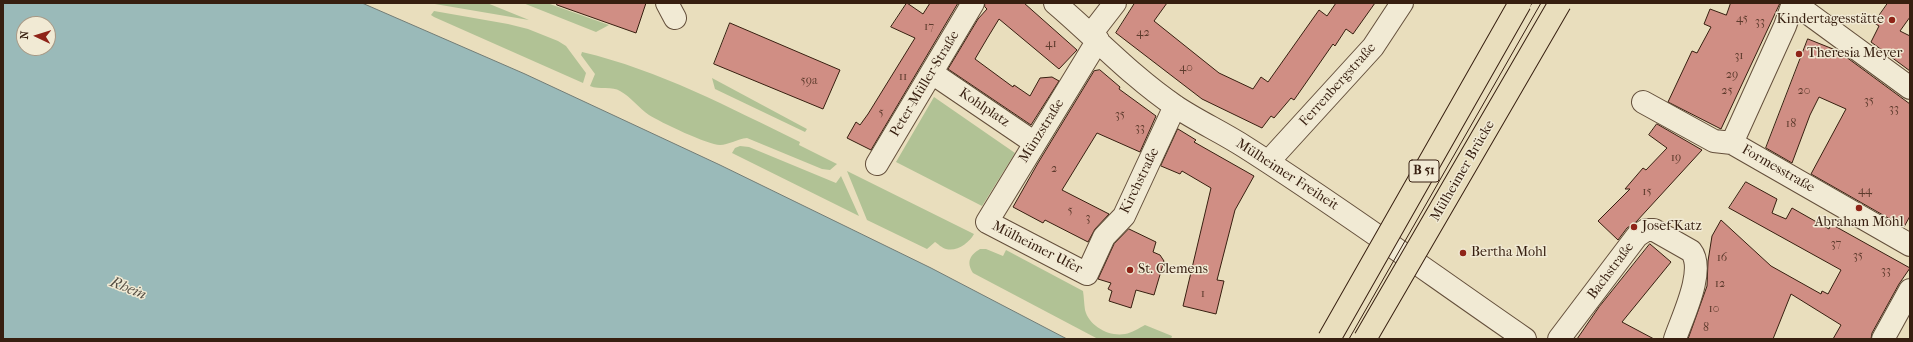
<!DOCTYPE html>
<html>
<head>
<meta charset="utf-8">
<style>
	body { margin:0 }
	#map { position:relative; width:1913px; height:342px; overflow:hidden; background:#e9debd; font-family:"IM FELL French Canon",serif }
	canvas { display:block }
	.frame { position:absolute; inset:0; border:4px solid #371f10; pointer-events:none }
	.north { position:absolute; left:16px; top:16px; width:40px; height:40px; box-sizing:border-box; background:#f1ead4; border:1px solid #a79986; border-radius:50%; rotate:274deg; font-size:11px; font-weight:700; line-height:16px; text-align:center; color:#371f10 }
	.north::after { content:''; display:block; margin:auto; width:14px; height:18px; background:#8f2418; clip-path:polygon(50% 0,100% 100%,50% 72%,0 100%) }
</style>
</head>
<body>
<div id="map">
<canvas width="1913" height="342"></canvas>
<div class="frame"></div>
<div class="north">N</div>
</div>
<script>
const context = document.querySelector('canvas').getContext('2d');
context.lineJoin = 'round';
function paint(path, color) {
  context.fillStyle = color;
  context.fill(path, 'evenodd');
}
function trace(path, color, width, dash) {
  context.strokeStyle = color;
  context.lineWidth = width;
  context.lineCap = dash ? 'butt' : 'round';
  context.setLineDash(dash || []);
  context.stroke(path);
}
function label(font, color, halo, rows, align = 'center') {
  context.font = font + ' "IM FELL French Canon",serif';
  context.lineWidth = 3;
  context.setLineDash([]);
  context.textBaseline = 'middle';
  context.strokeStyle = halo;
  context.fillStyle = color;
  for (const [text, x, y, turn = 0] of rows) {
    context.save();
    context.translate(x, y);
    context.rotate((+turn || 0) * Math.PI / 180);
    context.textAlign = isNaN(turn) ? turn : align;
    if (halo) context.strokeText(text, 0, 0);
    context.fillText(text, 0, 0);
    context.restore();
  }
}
paint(new Path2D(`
	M429,3H487L529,20Z
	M523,3H547L609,25L596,32Z
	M434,11L508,24L528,29L558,41L566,46L586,73L583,83L434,17L431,15Z
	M582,52C659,70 730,108 800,142L799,145L837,164L830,170L822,169L747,138C737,139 728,145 720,145C708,145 660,122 649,115C639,108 631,97 620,91C613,86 599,90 590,86L595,74L581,55Z
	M712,78L807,129L805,132L715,89Z
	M934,97L1015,153L982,206L896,162Z
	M740,146L749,147L836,183L841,176L859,216L732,153L735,148Z
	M847,171L974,234C969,243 957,252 946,249C942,248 938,244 935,242L927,249L867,220Z
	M980,249H986L1003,256L1006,250L1083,291C1084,297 1084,304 1085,310C1089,326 1109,337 1125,334C1132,333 1139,328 1145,325L1172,336L1171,339H1098L973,273C966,262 970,255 980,249Z`), '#b1c295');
const water = new Path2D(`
	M3,3H362L525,74L720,165L931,268L1067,339H3ZM24,24H48V48H24Z`);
paint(water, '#9abab9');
trace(water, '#727c75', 1);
const building = new Path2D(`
	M557,3H646L636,33L557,5Z
	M907,3L923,14L930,3H958L871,150L847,138L856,122L860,125L868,114L915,38L891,27Z
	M985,3H1024L1077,50L1059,69L999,19L988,37L975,59L1013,87L1014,85L1030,96L1040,78L1052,77L1059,81L1031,125L948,69L978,19L987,9L985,7Z
	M1135,3H1167L1154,21L1219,73L1253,89L1261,77L1268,82L1319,10L1327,16L1336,3H1375L1353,34L1346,29L1335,46L1333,44L1294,100L1291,98L1274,118L1271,116L1262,128L1202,99L1116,33Z
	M1731,3H1780L1721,129L1668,102L1692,51L1697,53L1711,27L1704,24L1710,9L1726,15Z
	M1888,3H1910V17L1900,31L1910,36V71L1871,42L1879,26L1874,23Z
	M730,23L840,70L823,109L714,64Z
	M1808,39L1838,51L1910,104V216L1904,227L1811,174L1846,109L1819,97L1810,115L1792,163L1766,148Z
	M1100,70L1120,87L1119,89L1156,116L1140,152L1097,133L1062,190L1109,214L1095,229L1088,242L1045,220L1043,223L1013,207L1038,163L1094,71Z
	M1657,124L1702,150L1636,222L1627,228L1618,240L1598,221L1630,189H1625L1643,168L1646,170L1667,148L1649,135Z
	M1178,129L1196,140L1194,142L1254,176L1235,210L1217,280L1224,281L1216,314L1183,306L1211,188L1182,171L1180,174L1161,166Z
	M1746,182L1777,199L1772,213L1786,219L1792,208L1829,229L1831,224L1910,268L1899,284L1872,333L1871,339H1833L1841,325L1791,294L1773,339H1688L1707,286L1708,261L1712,236L1721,220L1771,266L1821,294L1822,291L1828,294L1841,270L1729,208Z
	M1129,229L1156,242L1153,252L1160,255L1164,261L1154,295L1136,290L1131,308L1109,301L1112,291L1108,289L1111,283L1098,279L1114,244Z
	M1650,244L1671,262L1622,322L1654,339H1577L1599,307Z`);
paint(building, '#d08e84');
trace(building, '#371f10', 1);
const minor = new Path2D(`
	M667,3L675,18
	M1055,3C1095,37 1131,76 1175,106C1197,121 1222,132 1245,147C1341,208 1432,275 1525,339
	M1794,3L1910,88
	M1091,34L1115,3
	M1098,40L987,222L1087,274L1104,237L1124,216L1175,106
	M932,73L1035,143
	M1643,102L1714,141L1732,143L1910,245
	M1732,143L1785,26L1793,3
	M1268,162L1373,47L1402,3
	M877,164L973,3
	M1559,339L1637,236L1646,230H1654L1691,251C1706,270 1682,318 1675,339
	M1883,339L1910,290`);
trace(minor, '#644f3b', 24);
trace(minor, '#f1ead4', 22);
trace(new Path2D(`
	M1339,339L1532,3
	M1349,339L1541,3`), '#371f10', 1);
const majorBridge = new Path2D(`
	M1329,339L1520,3
	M1365,339L1560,3`);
trace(majorBridge, '#371f10', 24, []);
trace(majorBridge, '#e9debd', 22);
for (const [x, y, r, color] of [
	[1892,20,4,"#8f2418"],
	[1799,54,4,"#8f2418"],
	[1859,208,4,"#8f2418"],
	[1634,227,4,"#8f2418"],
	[1463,253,4,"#8f2418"],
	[1130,270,4,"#8f2418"]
]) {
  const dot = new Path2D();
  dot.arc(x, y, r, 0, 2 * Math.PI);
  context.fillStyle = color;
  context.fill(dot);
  trace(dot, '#f1ead4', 1.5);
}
label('12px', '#5d3b2d', null, [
	["45",1742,19],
	["33",1760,22],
	["17",929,27],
	["42",1143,33],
	["41",1051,44],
	["31",1739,56],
	["40",1186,68],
	["29",1732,75],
	["11",903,77],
	["59a",809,81],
	["25",1727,91],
	["20",1804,91],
	["35",1869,101],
	["33",1894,109],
	["5",881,113],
	["35",1120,115],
	["18",1791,124],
	["33",1140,128],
	["19",1676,158],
	["2",1054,169],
	["44",1865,191],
	["15",1647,192],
	["5",1070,211],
	["3",1088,218],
	["37",1836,244],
	["35",1858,256],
	["16",1722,258],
	["33",1886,271],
	["12",1720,284],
	["1",1203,294],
	["10",1714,309],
	["8",1706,328]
]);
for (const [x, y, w] of [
	[1424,171,30]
]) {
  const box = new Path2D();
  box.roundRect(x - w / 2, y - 11, w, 22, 3);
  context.fillStyle = '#f1ead4';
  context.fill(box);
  trace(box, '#371f10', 1);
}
label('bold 13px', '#371f10', null, [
	["B 51",1424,171]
]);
label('14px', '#371f10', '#f1ead4', [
	["Kindertagesstätte",1884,20,"right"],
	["Theresia Meyer",1807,54],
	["Abraham Mohl",1859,223,"center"],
	["Josef Katz",1642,227],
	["Bertha Mohl",1471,253],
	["St. Clemens",1138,270]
], 'left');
label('14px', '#371f10', '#f1ead4', [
	["Peter-Müller-Straße",925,84,-59],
	["Ferrenbergstraße",1338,85,-48],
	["Kohlplatz",984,108,34],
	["Münzstraße",1042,131,-58],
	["Formesstraße",1778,169,30],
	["Mülheimer Brücke",1463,171,-60],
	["Mülheimer Freiheit",1287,175,33],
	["Kirchstraße",1140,181,-64],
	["Mülheimer Ufer",1037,248,27],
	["Bachstraße",1611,271,-53]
]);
label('italic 15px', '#554e43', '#f1ead4', [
	["Rhein",128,289,22]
]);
</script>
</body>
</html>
